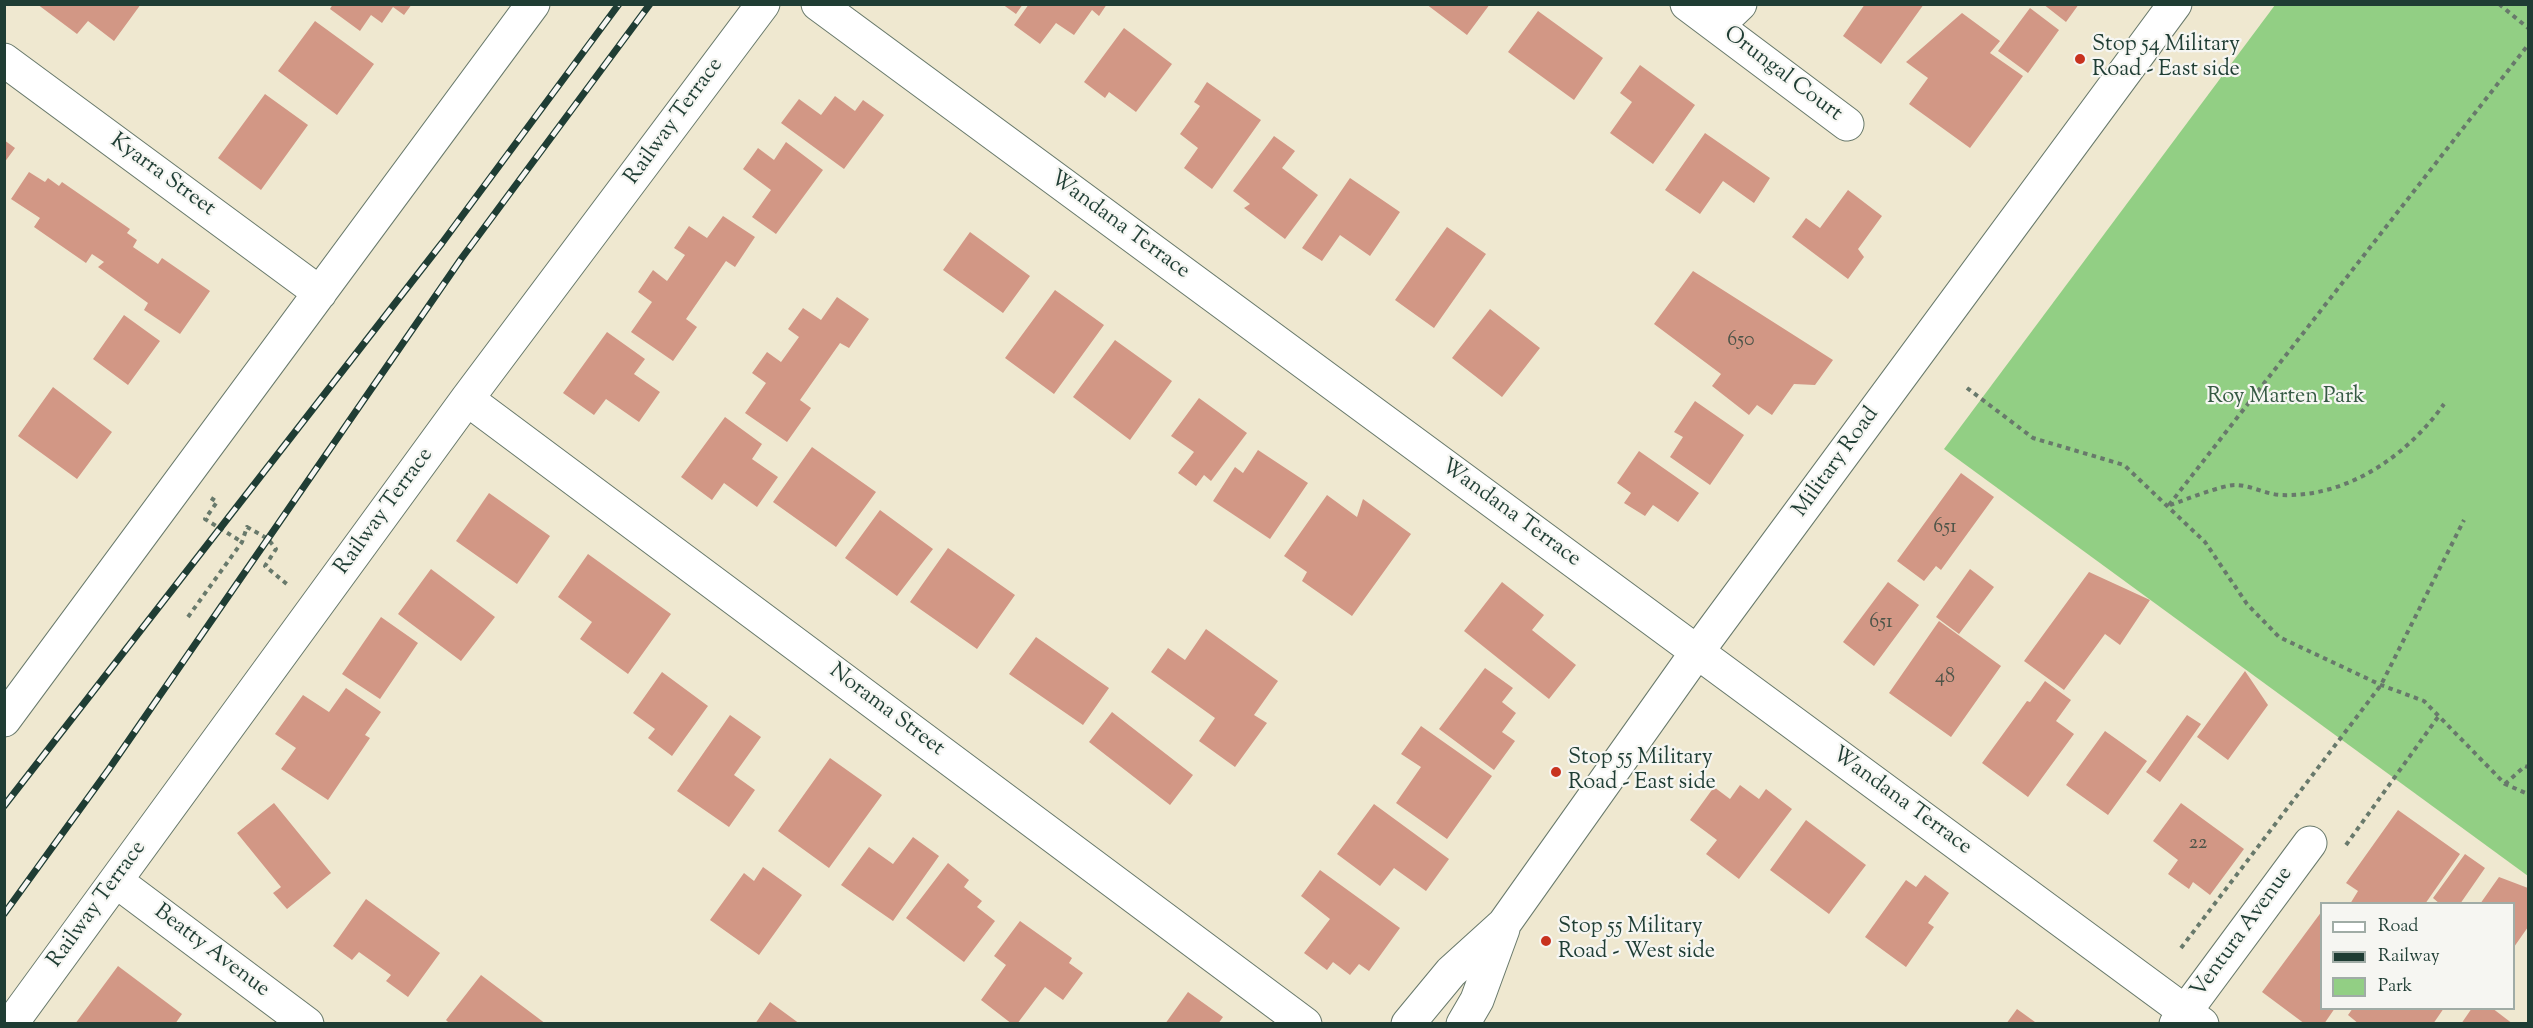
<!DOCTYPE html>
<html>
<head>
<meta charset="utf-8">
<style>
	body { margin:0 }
	#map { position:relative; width:2533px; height:1028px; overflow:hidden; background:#efe8d0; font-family:"Sorts Mill Goudy",serif }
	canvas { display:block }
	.frame { position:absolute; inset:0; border:6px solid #1f3d34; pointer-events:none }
	.legend { position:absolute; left:2320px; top:902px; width:195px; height:108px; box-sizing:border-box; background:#f6f6f2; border:2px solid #a0aca6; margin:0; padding:8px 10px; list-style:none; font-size:18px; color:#1f3d34 }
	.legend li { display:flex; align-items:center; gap:12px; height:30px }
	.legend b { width:30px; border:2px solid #a0aca6 }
</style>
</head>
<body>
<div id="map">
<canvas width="2533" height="1028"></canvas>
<div class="frame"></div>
<ul class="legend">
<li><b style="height:8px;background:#fff"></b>Road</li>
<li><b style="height:8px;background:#1f3d34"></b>Railway</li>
<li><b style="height:16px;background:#92cf84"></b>Park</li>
</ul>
</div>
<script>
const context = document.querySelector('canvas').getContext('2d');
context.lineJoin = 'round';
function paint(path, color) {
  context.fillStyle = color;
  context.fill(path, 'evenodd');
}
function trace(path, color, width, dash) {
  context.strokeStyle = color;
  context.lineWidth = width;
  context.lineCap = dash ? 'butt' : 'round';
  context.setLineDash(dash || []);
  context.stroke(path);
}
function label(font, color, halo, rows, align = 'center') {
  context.font = font + ' "Sorts Mill Goudy",serif';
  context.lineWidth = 4.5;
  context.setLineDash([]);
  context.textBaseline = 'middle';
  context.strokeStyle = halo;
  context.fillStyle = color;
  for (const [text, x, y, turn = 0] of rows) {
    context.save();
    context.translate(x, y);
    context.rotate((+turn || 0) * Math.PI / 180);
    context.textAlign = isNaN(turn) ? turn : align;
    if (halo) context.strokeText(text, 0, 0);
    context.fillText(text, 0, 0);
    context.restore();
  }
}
paint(new Path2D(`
	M2275,5H2528V876L1944,449Z`), '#92cf84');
paint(new Path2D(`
	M37,4H141L114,41L88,21L77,34Z
	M333,4H412L404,15L393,7L382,23L371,15L360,31L330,9Z
	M1002,4H1023L1016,14Z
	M1029,4H1107L1099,16L1092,10L1074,35L1056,23L1040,44L1014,25Z
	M1426,4H1490L1467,35Z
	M1865,4H1924L1881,64L1843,36Z
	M2043,4H2079L2066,22Z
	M2030,8L2059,30L2028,73L1998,51Z
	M1538,11L1603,58L1574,100L1508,52Z
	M1962,13L2000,41L1990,53L2023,76L1970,148L1909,104L1928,78L1906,62Z
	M315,21L374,64L337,115L278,71Z
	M1124,28L1172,64L1136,112L1109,92L1105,98L1084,82Z
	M1640,65L1695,105L1653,164L1610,133L1632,102L1620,93Z
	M1207,82L1261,120L1212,189L1184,168L1198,148L1180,134L1200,106L1194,102Z
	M265,94L308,125L261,190L218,158Z
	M835,96L855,111L863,100L884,115L844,169L781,123L799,99L821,115Z
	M1705,133L1770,178L1754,203L1723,181L1700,214L1665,190Z
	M1274,136L1295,151L1282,168L1318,195L1285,239L1244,208L1250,204L1233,191Z
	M4,140L15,148L4,163Z
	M786,142L823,170L776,234L752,217L771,190L743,169L758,148L774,160Z
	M29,172L45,182L48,178L59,186L62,182L130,229L127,233L137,240L133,247L158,264L162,258L210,291L180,334L144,310L148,303L98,267L104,262L92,254L86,263L34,227L40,218L11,199Z
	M1350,178L1400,212L1370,256L1340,235L1322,261L1302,248Z
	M1848,190L1882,216L1858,249L1864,257L1848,279L1792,237L1806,218L1820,228Z
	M723,216L755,237L735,267L726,261L686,319L697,327L673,361L631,332L652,302L638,292L653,270L667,281L685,255L674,248L689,226L707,238Z
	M1447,227L1486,254L1434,328L1395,300Z
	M970,232L1030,276L1003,313L943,270Z
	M1693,271L1833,360L1815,385L1794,384L1772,415L1757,405L1749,415L1712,386L1721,374L1654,324Z
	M1055,290L1104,325L1054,394L1005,358Z
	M837,297L869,319L849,348L840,343L800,400L811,408L787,442L745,413L766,383L752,373L767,352L781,362L799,337L788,329L803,308L821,320Z
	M1490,309L1540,348L1502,397L1452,358Z
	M124,315L160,341L128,385L93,359Z
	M607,332L645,359L634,374L660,392L639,422L606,399L594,415L563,393Z
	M1115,340L1172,381L1130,440L1073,397Z
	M53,387L112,432L77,479L18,436Z
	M1199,398L1247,433L1211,481L1204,475L1196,486L1178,473L1194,452L1171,436Z
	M1695,401L1744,435L1710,485L1670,457L1683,437L1674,432Z
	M725,417L762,444L752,459L778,477L757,507L724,483L712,500L681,477Z
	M812,447L876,492L836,547L773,502Z
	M1258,450L1308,483L1270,539L1213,501L1235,467L1243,473Z
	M1639,451L1699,493L1678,522L1653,505L1645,516L1624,503L1631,493L1617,483Z
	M1961,473L1994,497L1941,570L1936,566L1924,581L1897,561Z
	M489,493L550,536L517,584L456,541Z
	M1327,495L1357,517L1363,499L1411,534L1352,616L1302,581L1307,572L1284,556Z
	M880,510L933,549L897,596L845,558Z
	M948,548L1015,595L977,649L910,602Z
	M588,554L671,614L628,674L580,639L592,622L558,597Z
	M431,569L495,617L461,661L398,614Z
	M1970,569L1994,587L1959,634L1936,617Z
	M2089,572L2150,600L2120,645L2105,634L2064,690L2024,661Z
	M1502,582L1544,615L1532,630L1576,665L1549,699L1464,631Z
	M1888,582L1919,605L1874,666L1843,642Z
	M381,617L418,643L380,699L342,674Z
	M1939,621L2001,666L1951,737L1889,693Z
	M1206,629L1278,681L1254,715L1267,723L1235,767L1199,741L1215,718L1151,672L1168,648L1185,660Z
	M1036,637L1109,688L1083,725L1009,674Z
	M1485,668L1513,688L1502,702L1516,713L1502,732L1515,741L1494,770L1439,729Z
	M2245,671L2268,705L2228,760L2197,737Z
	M662,672L708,706L672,756L648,738L655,729L633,713Z
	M2045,681L2071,700L2056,721L2074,734L2028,797L1982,763L2027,701L2030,702Z
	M346,688L381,712L365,735L370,738L328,800L281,769L296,748L275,734L303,695L329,712Z
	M1112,712L1193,775L1170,805L1089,742Z
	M730,715L761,737L734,775L755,790L729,827L677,791Z
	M2187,715L2201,724L2160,782L2146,772Z
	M1421,726L1492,776L1447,839L1396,803L1421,767L1401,754Z
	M2105,731L2147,761L2108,815L2066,785Z
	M830,758L882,795L829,868L778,831Z
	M1740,785L1759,799L1766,789L1792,809L1739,879L1706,854L1717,840L1690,820L1714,787L1730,799Z
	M274,803L331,873L287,909L273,893L281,887L237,833Z
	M2181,803L2244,849L2210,895L2193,882L2189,889L2168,874L2178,860L2153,841Z
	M1374,804L1449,859L1426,891L1394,868L1380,886L1337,854Z
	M2398,810L2460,854L2425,904H2350L2358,891L2346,883Z
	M1806,820L1866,865L1829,914L1770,870Z
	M913,837L939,856L893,921L841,885L869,847L893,864Z
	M2465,854L2485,868L2460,904H2440L2433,898Z
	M948,863L969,880L964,887L982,901L977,907L995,921L964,962L906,918Z
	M763,867L802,895L759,955L710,920L744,873L754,881Z
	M1320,870L1400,928L1369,971L1359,964L1350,975L1333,962L1327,970L1304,953L1330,919L1301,896Z
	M1925,875L1949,893L1928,923L1934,927L1906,967L1865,937L1906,880L1916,887Z
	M2499,877L2528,888V927L2514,947V904H2480Z
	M366,899L440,953L408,997L386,981L391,975L359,952L352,960L333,946Z
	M2322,911V1008H2335L2324,1024H2305L2262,992Z
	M1020,921L1072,958L1069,963L1083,973L1063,1000L1045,987L1017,1024H1012L981,1000L1006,965L994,956Z
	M118,966L182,1014L175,1024H75Z
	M481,975L546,1024H450L446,1020Z
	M1188,992L1223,1017L1218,1024H1165Z
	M770,1002L800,1024H755Z
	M2353,1008H2444L2433,1024H2359L2348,1015Z
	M2472,1008H2492L2513,1024H2461Z
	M2017,1009L2035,1022L2033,1024H2006Z`), '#d29785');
const minor = new Path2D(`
	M818,4L2202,1024
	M1687,4L1847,124
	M1717,26L1740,4
	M4,60L320,293
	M467,399L1305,1024
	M4,720L533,4
	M116,881L307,1024
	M11,1024L467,399L763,4
	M1408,1024L1451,972L1504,924L1697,652L2175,4
	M1463,1024L1477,1000L1503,929
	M2176,1024L2310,843`);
trace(minor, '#68796b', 35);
trace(new Path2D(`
	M2499,4L2528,28
	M1967,388L2033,438L2124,465L2205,542L2247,604L2279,637L2381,685L2424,701L2505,784L2528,794
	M211,498L217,502L205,519L242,542
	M2169,505L2528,45
	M2170,505C2185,500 2222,485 2235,485C2250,485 2265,494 2280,495C2347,498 2407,456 2444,404
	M188,617L242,542L247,527L268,539L276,549L265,566L288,585
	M2505,784L2525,766L2528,767
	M2346,845L2438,717
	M2181,948L2381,685L2464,520`), '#68796b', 4, [4.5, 4.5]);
trace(minor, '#fff', 33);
const rail = new Path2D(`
	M4,806L442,243L619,4
	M4,914L109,769L461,259L650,4`);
trace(rail, '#1f3d34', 7);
trace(rail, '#f6f6f2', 4.5, [14]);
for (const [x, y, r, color] of [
	[2080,59,6,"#c8321e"],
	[1556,772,6,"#c8321e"],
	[1546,941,6,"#c8321e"]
]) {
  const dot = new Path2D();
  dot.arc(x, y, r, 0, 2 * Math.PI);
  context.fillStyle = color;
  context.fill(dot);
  trace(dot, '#f6f6f2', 2);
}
label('20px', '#4c5448', null, [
	["650",1741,342],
	["651",1945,529],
	["651",1881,624],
	["48",1945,679],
	["22",2198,845]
]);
label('22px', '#1f3d34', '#f6f6f2', [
	["Stop 54 Military",2092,46],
	["Road - East side",2092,71],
	["Stop 55 Military",1568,759],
	["Road - East side",1568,784],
	["Stop 55 Military",1558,928],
	["Road - West side",1558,953]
], 'left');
label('22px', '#1f3d34', '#f6f6f2', [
	["Orungal Court",1782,75,37],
	["Railway Terrace",675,122,-54],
	["Kyarra Street",162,176,36],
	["Wandana Terrace",1119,226,36],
	["Military Road",1837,463,-54],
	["Railway Terrace",385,512,-54],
	["Wandana Terrace",1510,514,36],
	["Norama Street",886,711,37],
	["Wandana Terrace",1901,802,36],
	["Railway Terrace",98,905,-54],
	["Ventura Avenue",2243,933,-54],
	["Beatty Avenue",211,952,37]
]);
label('22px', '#365a44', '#f6f6f2', [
	["Roy Marten Park",2286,398]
]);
</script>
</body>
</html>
